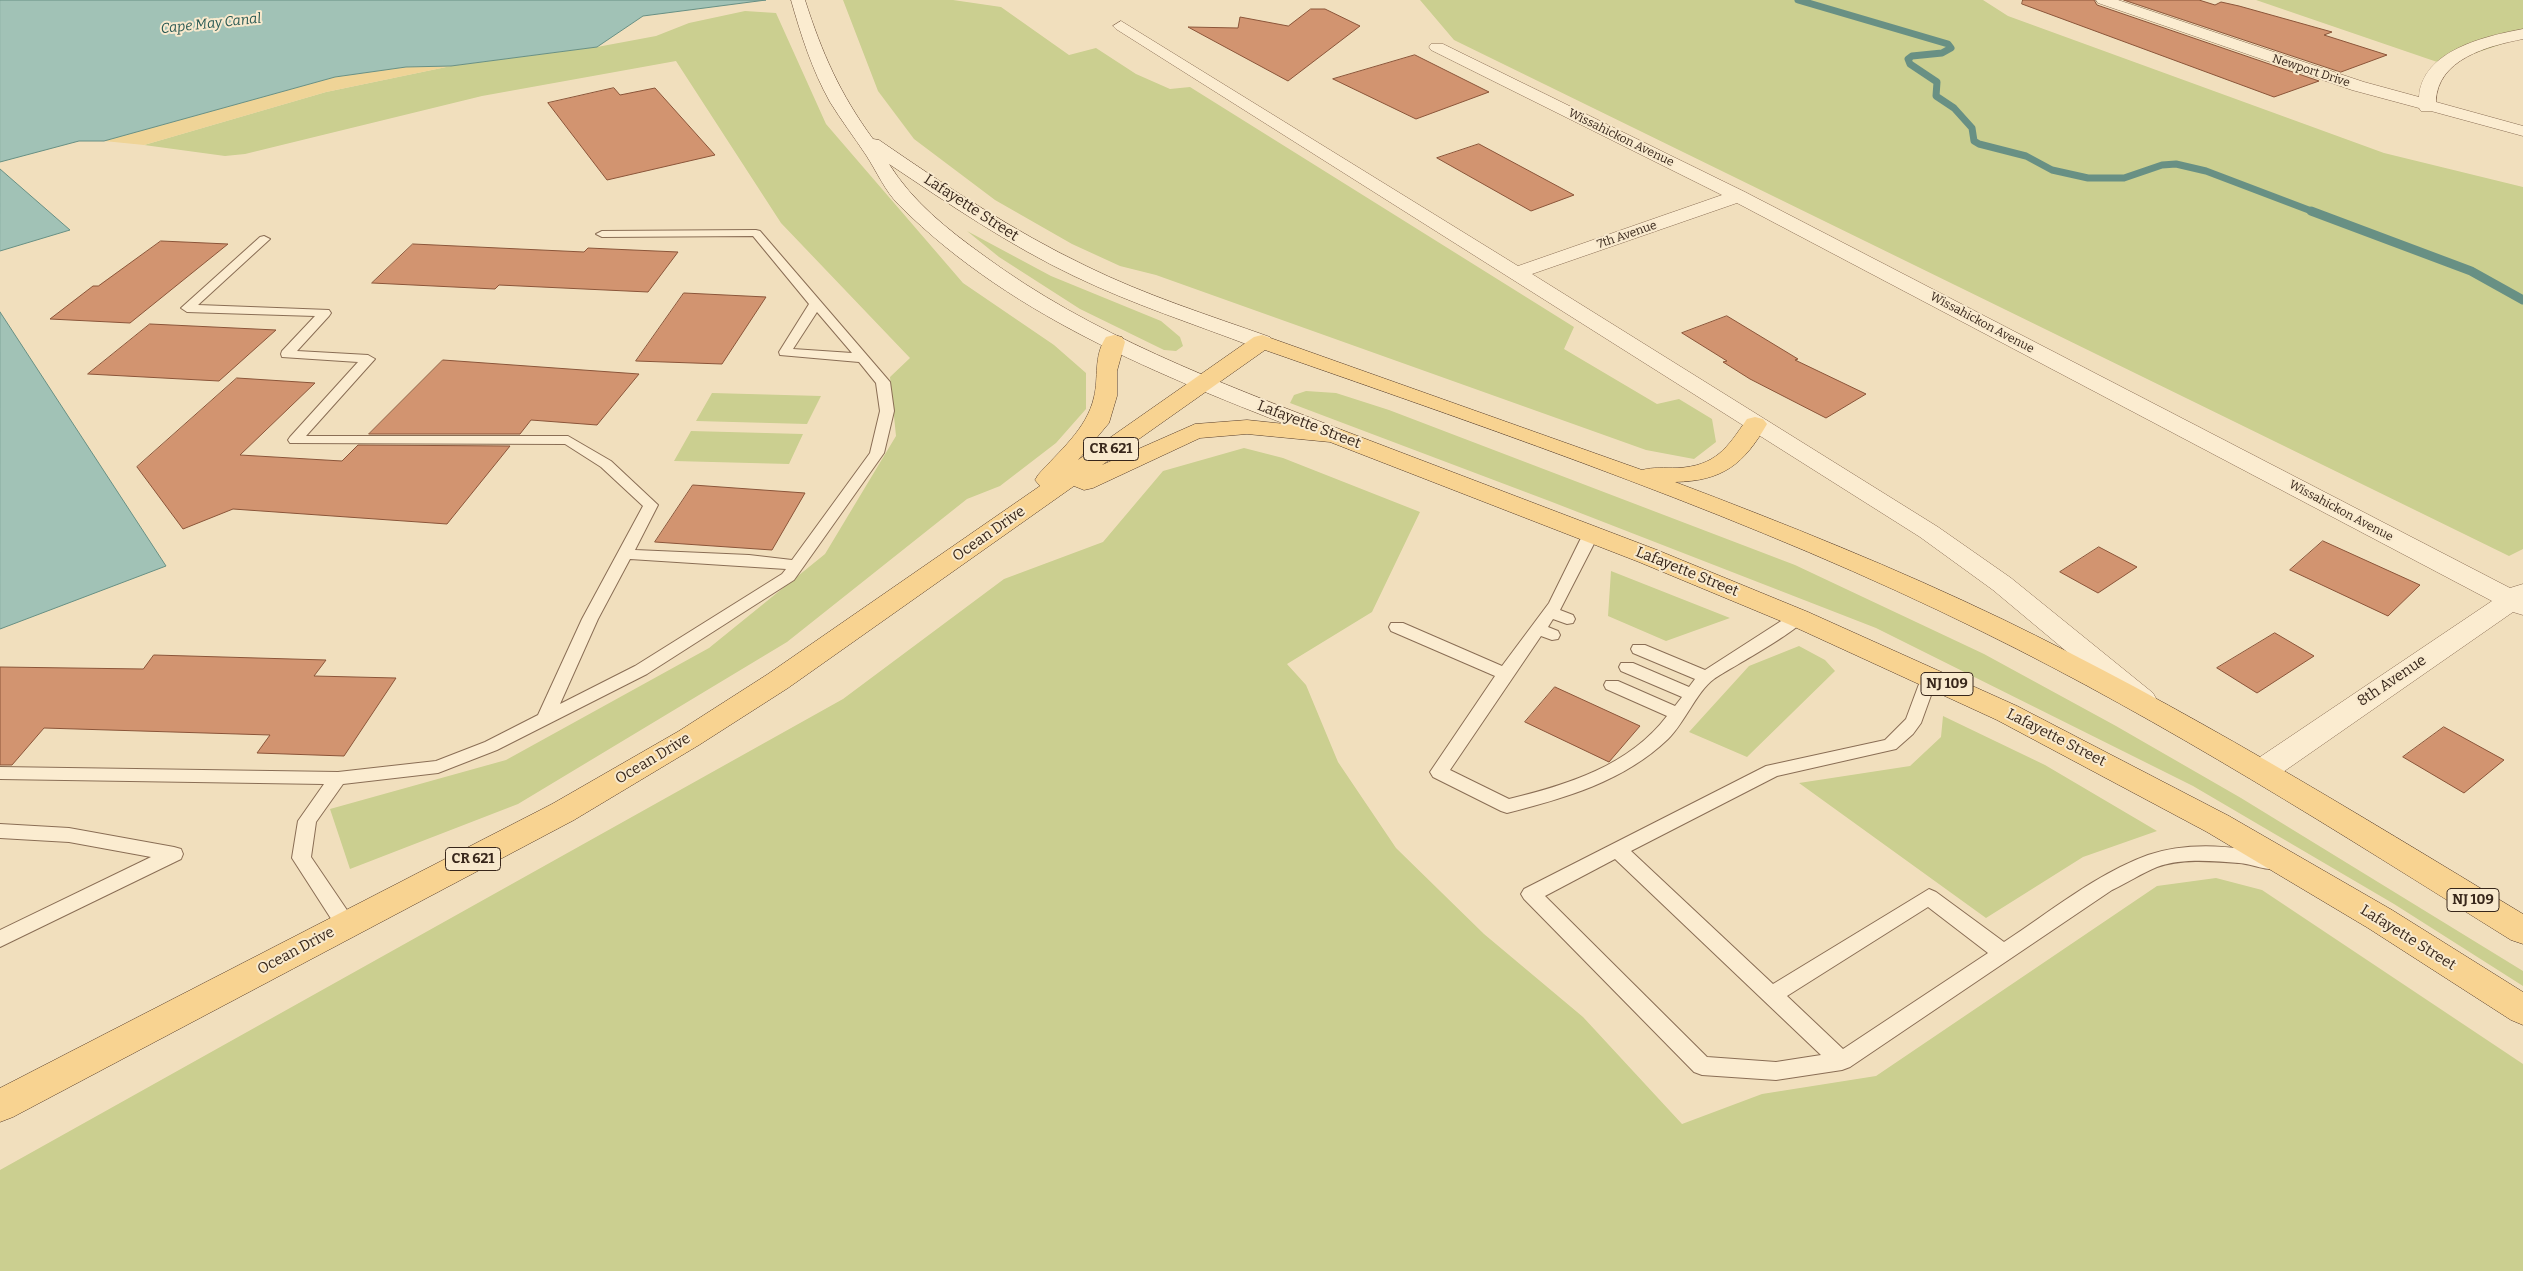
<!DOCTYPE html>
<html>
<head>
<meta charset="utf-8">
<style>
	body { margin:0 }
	canvas { display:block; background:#f1dfbd }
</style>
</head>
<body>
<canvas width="2523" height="1271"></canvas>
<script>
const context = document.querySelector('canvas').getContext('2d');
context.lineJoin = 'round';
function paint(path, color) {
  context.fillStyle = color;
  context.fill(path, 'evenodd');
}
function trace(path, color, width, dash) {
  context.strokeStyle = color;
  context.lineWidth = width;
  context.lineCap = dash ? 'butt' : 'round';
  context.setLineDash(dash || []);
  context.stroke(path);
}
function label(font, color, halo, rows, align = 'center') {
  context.font = font + ' Bitter,serif';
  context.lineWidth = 4;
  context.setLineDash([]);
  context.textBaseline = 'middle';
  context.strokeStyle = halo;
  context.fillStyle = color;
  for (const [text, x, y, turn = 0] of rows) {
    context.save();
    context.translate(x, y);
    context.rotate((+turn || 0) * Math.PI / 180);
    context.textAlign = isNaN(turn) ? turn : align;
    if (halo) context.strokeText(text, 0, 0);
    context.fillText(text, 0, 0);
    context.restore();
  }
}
paint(new Path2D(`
	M843,0H953L1001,7L1069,55L1096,48L1136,74L1170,89L1190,87L1574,327L1564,349L1657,404L1679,399L1712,419L1716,442L1694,459L1646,450L1156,275L1120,266L1072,244L995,200L914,139L878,91Z
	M1420,0H1983L2008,16L2384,153L2523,187V549L2509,556L1454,40Z
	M2256,0H2523V37L2443,64Z
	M745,11L776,13L826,124L963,283L1054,345L1086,373V409L1056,443L1000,486L967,499L787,642L518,804L350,869L330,809L506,760L709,648L825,554L896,436L890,377L910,358L781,223L676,61L482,96L245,154L225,156L144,145L326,92L451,66L597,47L656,36L689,23Z
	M967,231L1051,276L1161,321L1180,337L1183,346L1176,351L1164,350L1080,309L999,257Z
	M1306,391L1336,393L1389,410L1795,565L1984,654L2116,726L2241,798L2523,971V986L2394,904L2193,786L1876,628L1552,502L1290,403L1294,395Z
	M712,393L821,396L807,424L696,421Z
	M691,431L803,434L789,464L674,461Z
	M1244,448L1283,458L1420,512L1372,612L1287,664L1306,685L1338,762L1396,848L1484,934L1583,1017L1682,1124L1762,1094L1876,1076L2157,886L2216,878L2262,890L2523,1064V1271H0V1170L843,699L1004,579L1103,542L1163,471Z
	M1611,571L1730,618L1666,641L1608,616Z
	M1799,646L1825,660L1835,671L1747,757L1689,732L1749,666Z
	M1943,716L2045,765L2157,831L2083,857L1986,918L1799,783L1910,766L1941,737Z`), '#cbcf90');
paint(new Path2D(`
	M451,66L326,92L144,145L104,141L335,77L406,67Z`), '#efd497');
const water = new Path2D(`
	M0,0H766L643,16L597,47L451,66L406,67L335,77L104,141H79L0,162Z
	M0,169L70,230L0,251Z
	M0,312L166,566L0,629Z`);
paint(water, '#a1c2b6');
trace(water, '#689084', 1);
trace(new Path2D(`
	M1798,0L1948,44L1951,48L1942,53L1912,56L1908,59L1910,64L1937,82L1936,96L1954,108L1972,128L1974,141L1979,144L2026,156L2052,170L2088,178H2124L2162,165L2176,164L2206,171L2314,212`), '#689084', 7);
trace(new Path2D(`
	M2311,211L2471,271L2523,300`), '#689084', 9);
const building = new Path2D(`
	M2023,0H2094L2097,5L2319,81L2274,97L2022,4Z
	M2124,0H2199L2215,5L2221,2L2239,6L2332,32L2324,35L2387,55L2341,72Z
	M1311,9H1325L1360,26L1288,81L1188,27L1238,28L1240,17L1288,26Z
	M1415,55L1489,92L1416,119L1333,79Z
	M614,88L620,95L655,88L715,155L607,180L548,103Z
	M1479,144L1574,195L1531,211L1437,158Z
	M161,241L228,244L130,323L50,319L93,286H98Z
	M413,244L584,252L588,248L678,252L648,292L499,285L495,289L372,283Z
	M684,293L766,297L722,364L636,361Z
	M1727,316L1798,359L1795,360L1866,394L1826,418L1750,379L1723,362L1727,361L1682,333Z
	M150,324L276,330L219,381L88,374Z
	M443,360L639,374L597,425L531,420L520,434H369Z
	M237,378L315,383L240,455L342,461L358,445L510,446L447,524L233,509L183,529L137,467Z
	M693,485L805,493L772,550L655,542Z
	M2323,541L2420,585L2388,616L2290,570Z
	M2099,547L2137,567L2098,593L2060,572Z
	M2275,633L2314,656L2257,693L2217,668Z
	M154,655L326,660L314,676L396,678L344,756L257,753L270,735L44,728L12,765H0V667L143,669Z
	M1555,687L1640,726L1609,762L1525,722Z
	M2444,727L2504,760L2464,793L2403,757Z`);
paint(building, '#d29470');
trace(building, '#8b5539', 1);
const service = new Path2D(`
	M756,230L760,231L890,382L894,411L884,453L794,580L647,674L497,750L438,773L343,784L316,822L311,857L353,919L356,925L353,931L346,933L339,931L292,858L298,821L324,784L0,779V767L338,772L436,761L485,742L538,715L582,619L643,506L601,467L565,444L290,443L288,440L290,437L358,362L282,357L281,354L282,351L315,316L187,312L181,308L260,237L264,236L270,239L198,305L329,310L331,313L329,316L297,351L368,355L375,359L306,436H568L611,461L658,505L635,550L749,555L792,560L870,453L880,411L876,383L859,362L780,355L779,352L809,304L753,236L602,237L596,234L602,231ZM817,312L852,353L793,349ZM630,559L786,569L782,574L635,666L560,704L598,619Z
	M1591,529L1599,534L1560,610L1573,615L1575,619L1573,623L1567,624L1553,619L1548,627L1558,631L1560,635L1558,639L1552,640L1541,636L1450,770L1509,799C1567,785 1629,766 1667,716L1606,689L1604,685L1606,681H1618L1675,706L1682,697L1621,671L1619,667L1621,663H1633L1689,687L1695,679L1633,653L1631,649L1633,645H1645L1705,670L1792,614H1804L1806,618C1797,632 1732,667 1714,679C1697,691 1684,724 1668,739C1623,782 1565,798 1507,813L1501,811L1433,777L1430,772L1495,676L1391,631L1389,627L1391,623H1403L1502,666L1549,603L1583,534Z
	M1930,670L1936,672L1938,676L1921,723L1913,734L1896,749L1777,776L1631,851L1773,984L1929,889L1936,892L2004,942C2050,912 2096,874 2148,855C2189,841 2240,845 2281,858L2283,863L2281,868C2267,872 2253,864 2239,863C2213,861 2182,858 2157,867C2142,873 2127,883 2112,890L1850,1067L1842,1070L1776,1080L1702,1075L1694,1072L1524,899L1521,894L1524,889L1766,766L1885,740L1906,719L1922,676L1924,672ZM1615,859L1821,1055L1776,1062L1707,1057L1545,896ZM1928,907L1988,953L1843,1049L1787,996Z
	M0,824L69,828L174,847L181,849L183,854L181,859L0,947V930L151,857L69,842L0,838Z`);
const minor = new Path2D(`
	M2096,0H2118L2364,82L2419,97C2422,50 2486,36 2523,29V39C2488,46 2437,59 2436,102L2523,126V136L2431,111H2421L2419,108L2352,90L2098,3Z
	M1121,21L1518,266L1722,195L1431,50L1429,47L1431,44H1443L1745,192L2510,588L2523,584V615L2513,612L2273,779L2262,782L2251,779L2247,771L2251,763L2492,601L1737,203L1532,274L1938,527L2011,578L2153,693L2157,700L2153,707L2143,710L2133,707L1993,590L1920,537L1116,29L1113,26Z`);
const secondary = new Path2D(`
	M791,0H805C822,53 840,94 873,139L879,140C946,186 1013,231 1086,266C1145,295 1208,315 1270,337L1273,342L1270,347L1262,349L1254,347C1194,324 1132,304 1074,276C1009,245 949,204 889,164C913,202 947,229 983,255C1091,335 1218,382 1342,430L1346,435L1342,440L1334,442L1326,440C1175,381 1016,322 899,205C885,191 877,172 866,155C854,137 841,120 830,102C812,70 801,35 791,0Z`);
const primary = new Path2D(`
	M1114,335L1122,337L1125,342L1117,371V396L1109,423L1078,460L1254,337L1262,335L1642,470C1653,467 1665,468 1677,468C1716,466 1727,448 1747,419L1755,417L1763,419L1767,424C1744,464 1723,481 1675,482C1786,524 1896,568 2002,619C2182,706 2353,811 2523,914V944L2511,940C2338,832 2166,722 1983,632C1755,519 1505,434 1265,350L1102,465L1195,424L1247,420L1342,430L1657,550L1808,612L2017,706L2229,816L2392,910L2523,992V1025L2511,1020L2368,928L2207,832L1997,720L1788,624L1639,562L1330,442L1247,434L1200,438L1093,488L1084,490L1074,486L788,688L699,745L574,820L13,1117L0,1122V1088L552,804L679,731L768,674L1040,486L1035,480L1038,475C1059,451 1087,429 1094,397C1099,377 1093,357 1106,337Z`);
trace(service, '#8a6e55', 2);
trace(minor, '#8a6e55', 1);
trace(secondary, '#6b4f38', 1);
trace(primary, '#573d2a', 1);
paint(service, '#fbecd0');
paint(minor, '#fbecd0');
paint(secondary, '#fbecd0');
paint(primary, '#f8d391');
label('12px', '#38271b', '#f8e9cd', [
	["Newport Drive",2311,71,18],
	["Wissahickon Avenue",1621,138,26],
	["7th Avenue",1627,235,-19],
	["Wissahickon Avenue",1982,323,28],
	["Wissahickon Avenue",2341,511,28]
]);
label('italic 14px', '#295953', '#f8e9cd', [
	["Cape May Canal",211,24,-6]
]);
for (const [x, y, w] of [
	[1111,449,55],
	[1947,684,52],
	[473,859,55],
	[2473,900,52]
]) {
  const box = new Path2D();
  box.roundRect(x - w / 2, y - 11.5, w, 23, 4);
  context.fillStyle = '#f8e9cd';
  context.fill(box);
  trace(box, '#38271b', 1);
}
label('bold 14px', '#38271b', null, [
	["CR 621",1111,449],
	["NJ 109",1947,684],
	["CR 621",473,859],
	["NJ 109",2473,900]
]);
label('15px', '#38271b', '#f8e9cd', [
	["Lafayette Street",971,208,33],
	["Lafayette Street",1309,425,21],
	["Ocean Drive",989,534,-35],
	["Lafayette Street",1687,572,22],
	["8th Avenue",2392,681,-34],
	["Lafayette Street",2056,738,27],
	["Ocean Drive",653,759,-31],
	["Lafayette Street",2408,938,32],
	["Ocean Drive",296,951,-28]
]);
</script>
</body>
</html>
